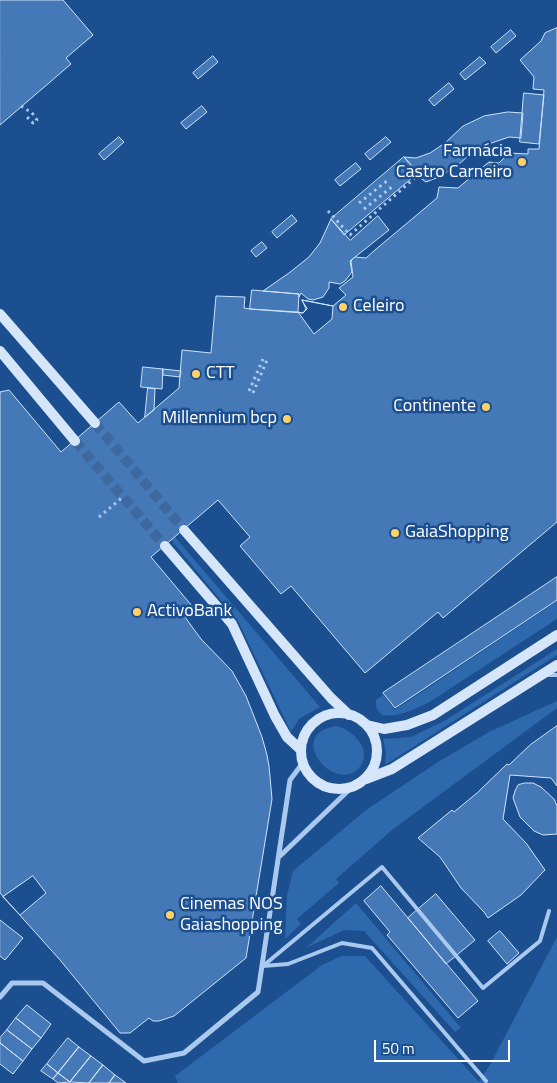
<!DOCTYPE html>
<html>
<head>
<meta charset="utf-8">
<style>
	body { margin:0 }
	#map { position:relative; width:557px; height:1083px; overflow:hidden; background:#1b4f8f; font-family:"Titillium Web",sans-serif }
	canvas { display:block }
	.scale { position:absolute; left:374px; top:1040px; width:136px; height:22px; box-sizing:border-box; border:2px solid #fff; border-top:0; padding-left:6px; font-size:15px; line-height:18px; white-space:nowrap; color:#fff; -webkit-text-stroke:4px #1b4f8f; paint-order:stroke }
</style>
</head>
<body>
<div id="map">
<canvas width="557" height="1083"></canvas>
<div class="scale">50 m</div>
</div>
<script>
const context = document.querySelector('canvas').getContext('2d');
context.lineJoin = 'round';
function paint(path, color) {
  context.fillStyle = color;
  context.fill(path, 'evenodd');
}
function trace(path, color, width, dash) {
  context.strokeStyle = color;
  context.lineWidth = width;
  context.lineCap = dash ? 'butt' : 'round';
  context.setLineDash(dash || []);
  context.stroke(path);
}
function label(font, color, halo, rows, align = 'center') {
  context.font = font + ' "Titillium Web",sans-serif';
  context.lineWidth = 5;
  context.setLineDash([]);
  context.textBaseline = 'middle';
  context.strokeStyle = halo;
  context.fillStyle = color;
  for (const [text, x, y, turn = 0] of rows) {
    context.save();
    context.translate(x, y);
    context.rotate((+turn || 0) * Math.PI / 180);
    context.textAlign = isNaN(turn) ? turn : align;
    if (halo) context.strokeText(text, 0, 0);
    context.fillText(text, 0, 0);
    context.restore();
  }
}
paint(new Path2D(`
	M175,537L320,707L299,719L291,732L238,621L171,540Z
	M557,601V619L428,703C414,709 398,718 382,715C377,710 375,707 376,700L383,695L395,710Z
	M557,649V655L385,765L386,753L383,739L411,737L446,720Z
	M557,701V708L392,830L336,879L339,883L297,919L301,924L285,939L287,895L293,871L366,810L438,762L489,732Z
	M336,726C353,729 374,751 359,768C335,795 284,734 336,726Z
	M356,903L461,1028L455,1032L364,931L344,930L306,948Z
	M557,937V1083H178L175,1076L322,965L342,956H365L479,1082L491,1063Z`), '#2e69ad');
const building = new Path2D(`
	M0,0H63L93,35L66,58L71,64L0,125Z
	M557,28V522L443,618L438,612L365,673L291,586L281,594L240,546L250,537L218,500L151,557L192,606L182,613L201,639L232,671L246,696L262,737L267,755L269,766L272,799L246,958L174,1016L159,1021H153L149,1018L130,1033H120L60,960L0,893V392L9,390L61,452L119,402L138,423L179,388L182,350L211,353L216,296L245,297L244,308L250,309L303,313L306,309L302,300L333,306L346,295L339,288L353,277L351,261L355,257L366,258L375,250L437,198L439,187L458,188L489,162L499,163L509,153L528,154V149H539L544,90L533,89L534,77L520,60L541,41L545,33Z
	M511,30L516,36L496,53L491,47Z
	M213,56L218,62L198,79L193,73Z
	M480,57L486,63L465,80L460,74Z
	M449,83L454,89L434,106L429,100Z
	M524,93L544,95L539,144L520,142Z
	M202,106L207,112L186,129L181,123Z
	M508,112L523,113L521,138L509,137L477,148L458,165L439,177L426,182L419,177L418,173L404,157L416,158L430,153L445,143L463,126L484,116Z
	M119,137L124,142L104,160L99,154Z
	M386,137L391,142L370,160L365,154Z
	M404,157L418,173L344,235L331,219Z
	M356,163L361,169L340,186L335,180Z
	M292,215L297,221L277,238L272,232Z
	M378,216L389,230L350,261L352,272L345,281L340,284L329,282V288L323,297L313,300L308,299L301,293L299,297V294L263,291L289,273L309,257L320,243L331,219L350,240Z
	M262,242L267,248L256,257L251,251Z
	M252,290L299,294L298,312L250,309Z
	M302,300L333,306L332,319L314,334L298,312L303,313L307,309Z
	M143,367L163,369L162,389L141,387Z
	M163,369L181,371L180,377L163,375Z
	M148,388L155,389L154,410L145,417Z
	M557,577V600L395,708L383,693Z
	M557,726V786L551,778L510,775L503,819L526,843L545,870L521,895L488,918L484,912L461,888L440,857L418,838L452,810L454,812L477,793L507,764L509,765L530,745Z
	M525,783H533L541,787L554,799L557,806V834L543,835L534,831L520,817L513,798L515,791L518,785Z
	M33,876L46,893L20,915L3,897Z
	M381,886L478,1001L458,1018L387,935L390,932L364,901Z
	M436,894L475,940L446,964L408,918Z
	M0,920L23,938L5,960L0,956Z
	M500,931L519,953L507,964L488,941Z
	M27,1005L51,1024L41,1038L16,1018Z
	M16,1018L41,1038L32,1049L7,1030Z
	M7,1030L32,1049L23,1061L0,1043V1038Z
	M68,1038L79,1047L58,1073L47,1064Z
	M0,1043L23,1061L13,1074L0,1064Z
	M79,1047L91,1056L70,1082L58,1073Z
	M91,1056L103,1065L89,1083L70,1082Z
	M47,1064L58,1073L53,1079L41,1071Z
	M103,1065L115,1075L109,1083H89Z
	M58,1073L70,1082L58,1083L53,1079Z
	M115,1075L126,1083H109Z`);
paint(building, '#4478b7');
trace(building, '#cfe3fa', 1);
trace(new Path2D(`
	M95,423L184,530
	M75,441L165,546`), '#3d69a0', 10, [10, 5]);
trace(new Path2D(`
	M21,106L32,113L37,120L33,123L27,117
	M359,203L388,180
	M364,209L393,186
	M328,211L350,235L418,175
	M249,391L263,359
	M253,393L267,360
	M99,517L123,497`), '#a9c9ee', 3, [2.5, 4]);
trace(new Path2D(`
	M547,675H557
	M263,966L382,867L483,988L540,941L549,911
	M263,966L288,964L342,943L372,948L486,1081`), '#a9c9ee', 4);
trace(new Path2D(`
	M280,856L352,787
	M0,997L12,983H43L144,1061L184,1053L258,992L290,780L302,764`), '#a9c9ee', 5);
trace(new Path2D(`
	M0,314L95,423
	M0,351L75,441
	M184,530L331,698L349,715
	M165,546L232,624L275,716L287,737L300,749
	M301 751a38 38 0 1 1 76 0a38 38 0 1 1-76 0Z
	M367,725L384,729L407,725L433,715L557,635
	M366,779L392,769L557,665`), '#d6e6fa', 10);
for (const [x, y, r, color] of [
	[522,162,5,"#ffd166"],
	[343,307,5,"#ffd166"],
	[196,374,5,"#ffd166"],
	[486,407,5,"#ffd166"],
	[287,419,5,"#ffd166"],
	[395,533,5,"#ffd166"],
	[137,612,5,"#ffd166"],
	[170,915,5,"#ffd166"]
]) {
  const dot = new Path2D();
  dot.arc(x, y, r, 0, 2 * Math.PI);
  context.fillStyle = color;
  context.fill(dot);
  trace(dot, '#1b4f8f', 2);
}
label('18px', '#fff', '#1b4f8f', [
	["Farmácia",512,152,"right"],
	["Castro Carneiro",512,173,"right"],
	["Celeiro",353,307],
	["CTT",206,374],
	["Continente",476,407,"right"],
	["Millennium bcp",277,419,"right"],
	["GaiaShopping",405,533],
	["ActivoBank",147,612],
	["Cinemas NOS",180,905],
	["Gaiashopping",180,926]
], 'left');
</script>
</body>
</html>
